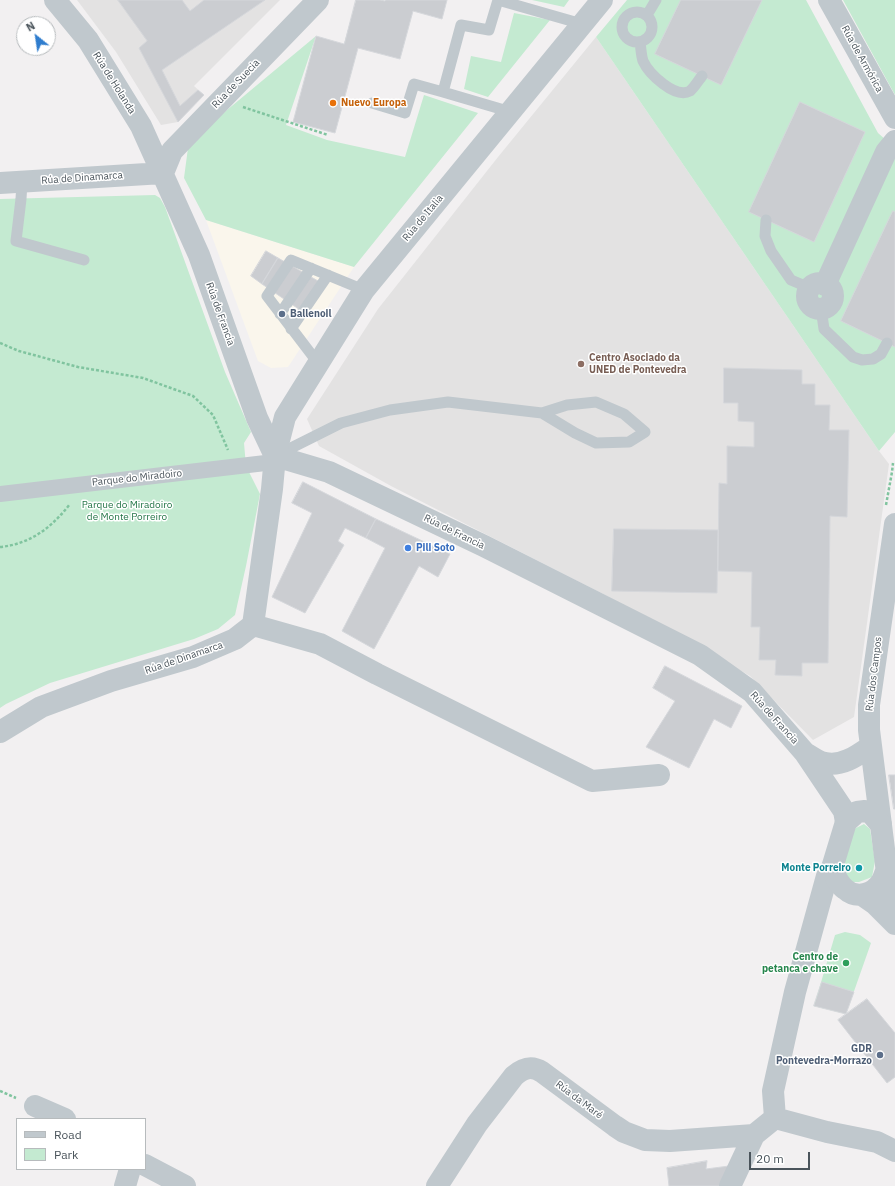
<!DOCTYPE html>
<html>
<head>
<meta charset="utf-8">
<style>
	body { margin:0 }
	#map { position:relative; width:895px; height:1186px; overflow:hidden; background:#f2f0f1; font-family:"IBM Plex Sans",sans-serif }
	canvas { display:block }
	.legend { position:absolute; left:16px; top:1118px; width:130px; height:52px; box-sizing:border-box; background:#fff; border:1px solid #b7bbbd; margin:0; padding:5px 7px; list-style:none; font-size:12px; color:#4a545b }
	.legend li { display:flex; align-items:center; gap:8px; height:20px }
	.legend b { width:20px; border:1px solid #b7bbbd }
	.north { position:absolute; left:16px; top:16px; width:40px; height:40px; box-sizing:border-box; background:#fff; border:1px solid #b7bbbd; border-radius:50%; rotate:330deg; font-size:11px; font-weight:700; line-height:16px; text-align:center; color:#4a545b }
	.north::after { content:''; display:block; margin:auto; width:14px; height:18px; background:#2f7dce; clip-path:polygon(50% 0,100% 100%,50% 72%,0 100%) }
	.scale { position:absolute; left:749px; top:1152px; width:61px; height:18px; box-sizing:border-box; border:2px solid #4a545b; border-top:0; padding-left:5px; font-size:12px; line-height:14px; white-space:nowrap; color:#4a545b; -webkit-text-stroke:3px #fff; paint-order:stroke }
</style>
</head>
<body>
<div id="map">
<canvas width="895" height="1186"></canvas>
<ul class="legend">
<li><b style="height:5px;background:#c0c8cd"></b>Road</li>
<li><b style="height:11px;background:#c4ead1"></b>Park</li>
</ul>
<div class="north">N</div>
<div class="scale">20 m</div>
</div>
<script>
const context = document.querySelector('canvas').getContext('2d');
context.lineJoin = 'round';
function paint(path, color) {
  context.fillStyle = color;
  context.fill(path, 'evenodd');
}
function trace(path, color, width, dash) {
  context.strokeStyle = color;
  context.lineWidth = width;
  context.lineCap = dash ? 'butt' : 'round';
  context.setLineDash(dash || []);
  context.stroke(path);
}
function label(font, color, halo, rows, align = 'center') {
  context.font = font + ' "IBM Plex Sans",sans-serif';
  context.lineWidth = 3;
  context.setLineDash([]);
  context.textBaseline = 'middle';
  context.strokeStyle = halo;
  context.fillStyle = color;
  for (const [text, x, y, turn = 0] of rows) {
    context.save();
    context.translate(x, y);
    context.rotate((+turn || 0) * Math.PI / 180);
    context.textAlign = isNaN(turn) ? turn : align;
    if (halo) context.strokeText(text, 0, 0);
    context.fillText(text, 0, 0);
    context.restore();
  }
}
paint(new Path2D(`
	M206,220L354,267L288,367L271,368L258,361Z`), '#faf6ec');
paint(new Path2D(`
	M77,0H280L194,86L204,95L178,122L161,125L116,52Z
	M596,37L879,451L889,464L854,717L813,740L750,676L609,597L391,486L319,446L307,419L378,309L498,157Z`), '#e3e2e2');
paint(new Path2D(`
	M532,0H569L564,7Z
	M627,0H806L878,133L895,148V432L879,451L596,37Z
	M843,0H895V95Z
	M514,13L550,20L488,97L464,89L471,56L501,62Z
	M316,36L286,125L327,140L405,157L424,95L478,113L354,267L206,220L184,178L188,148L221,115Z
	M155,195L160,198L165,207L225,372L251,432L244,443L246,466L260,494L246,566L235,615L218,629L194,639L50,683L6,704L0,708V199Z
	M864,824L870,829L875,861L872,877L859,882H850L843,869L852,830Z
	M845,932L860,935L871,943L846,1014L814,1006L835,935Z`), '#c4ead1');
const building = new Path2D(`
	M118,0H182L190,11L204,0H265L162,70L180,106L198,90L204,95L178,122L139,48L147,41Z
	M356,0H380L385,1L386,0H447L442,19L413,11L400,59L358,48L335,133L293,122L316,36L344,44Z
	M681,0H762L721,85L655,54Z
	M800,102L865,132L814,242L749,212Z
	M893,211L895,212V347L841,321Z
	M266,251L278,258L262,284L251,276Z
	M278,258L325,285L306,314L262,284Z
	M724,368L802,370V384H815V405H830L829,430H849L847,517L830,516L828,663H802V676L775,675L776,660H759L760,627H751L752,572L718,571L719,483L727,484V446L754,447V422L738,421V403H724Z
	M303,482L376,519L366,538L345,528L338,541L344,545L305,613L272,597L312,513L292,503Z
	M376,519L450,554L438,577L419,566L374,649L342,631L385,548L366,538Z
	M614,529L718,530L717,593L612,591Z
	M665,666L742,706L731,728L714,719L689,768L646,747L675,701L653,688Z
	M889,775H895V809H894Z
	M822,982L854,992L846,1014L814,1006Z
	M867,999L895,1033V1077L887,1083L838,1020Z
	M707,1161L706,1169L729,1166L724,1186H669L667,1168Z`);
paint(building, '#cbcdd1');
trace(building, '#d5d7db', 1);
trace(new Path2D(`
	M243,107L328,135
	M0,343L19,351L78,367L143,378L193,396L213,415L228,450
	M886,505L892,472L893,463
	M0,547C31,544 52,527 70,504
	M0,1091L16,1098`), '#80c49f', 2.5, [3, 2]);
trace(new Path2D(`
	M498,0L582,24
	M622 27a15 15 0 1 1 30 0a15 15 0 1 1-30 0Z
	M647,15L656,0
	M640,42C641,48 641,55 643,61C649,74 675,99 690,91C694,88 698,81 702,76
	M443,92L511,112
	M372,103L405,113L414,84L443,92L461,25L489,30L498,0
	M22,182L21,199L16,241L84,260
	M766,220L765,236L771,251L791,280L810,288
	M821,308L824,329L853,357L862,360L873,359L881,354L887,343
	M280,314L311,268
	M291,329L328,275
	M318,363L267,296L291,260L364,290
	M277,455L341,423L390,410L448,402L542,413L575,433L596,443L629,442L645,432L624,414L596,402L567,405L542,413`), '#c0c8cd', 11);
trace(new Path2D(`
	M0,494L274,462`), '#c0c8cd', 16);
trace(new Path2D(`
	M55,0L88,40L141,126L199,255L257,418L275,456L329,472L484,546L700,655L752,692L805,753L844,811L846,822
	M829,0L895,118
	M163,173L172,151L318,0
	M0,183L163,173
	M807 296a13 13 0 1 1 26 0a13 13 0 1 1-26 0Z
	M825,285L886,152L895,141
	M253,625L320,644L377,674L592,781L659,775
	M0,732L41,707L111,681L193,657L235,639L253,625L272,489L275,456L285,417L364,290L602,0
	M805,753C811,756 818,762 825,763C842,767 858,755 871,746
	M881,825L869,730V705L895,524
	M832,868L827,876L795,992L773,1091L775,1118L827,1132L877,1142L895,1151
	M35,1106L65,1119
	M145,1165L185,1186
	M125,1186L130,1169
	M437,1186L477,1124L514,1076C523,1068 531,1065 542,1072L615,1126L624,1132L645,1140L670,1141L754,1135L775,1118
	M730,1186L754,1135`), '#c0c8cd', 22);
trace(new Path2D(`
	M887,869C885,873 884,877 882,881C874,894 857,900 845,889C838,884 835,875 832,868L846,822L857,812L865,811L870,812L881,825L889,889L895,904
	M862,895L875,904L895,924`), '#c0c8cd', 22);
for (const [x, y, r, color] of [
	[333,103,4,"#e8710a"],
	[282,314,4,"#5c6f8a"],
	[581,364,4,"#8d6e63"],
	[408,548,4,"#3f7fe0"],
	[859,868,4,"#0f9aa8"],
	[846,963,4,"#2e9e5b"],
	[880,1055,4,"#5c6f8a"]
]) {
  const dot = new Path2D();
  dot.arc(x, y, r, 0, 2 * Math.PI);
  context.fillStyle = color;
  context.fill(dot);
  trace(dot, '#fff', 1.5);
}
label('10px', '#4a545b', '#fff', [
	["Rúa de Armórica",862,59,61],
	["Rúa de Holanda",114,83,58],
	["Rúa de Suecia",236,84,-46],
	["Rúa de Dinamarca",82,178,-4],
	["Rúa de Italia",423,218,-50],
	["Rúa de Francia",220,314,70],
	["Parque do Miradoiro",137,478,-6],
	["Rúa de Francia",454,532,26],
	["Rúa de Dinamarca",184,658,-19],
	["Rúa dos Campos",874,674,-83],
	["Rúa de Francia",774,718,48],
	["Rúa da Maré",579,1100,37]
]);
label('bold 10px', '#c56008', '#fff', [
	["Nuevo Europa",341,103]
], 'left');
label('bold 10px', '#4e5e75', '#fff', [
	["Ballenoil",290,314],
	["GDR",872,1049,"right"],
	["Pontevedra-Morrazo",872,1061,"right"]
], 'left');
label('bold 10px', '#785e54', '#fff', [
	["Centro Asociado da",589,358],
	["UNED de Pontevedra",589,370]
], 'left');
label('10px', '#237547', '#fff', [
	["Parque do Miradoiro",127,505],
	["de Monte Porreiro",127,517]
]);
label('bold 10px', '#366cbe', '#fff', [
	["Pili Soto",416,548]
], 'left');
label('bold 10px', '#0d838f', '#fff', [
	["Monte Porreiro",851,868]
], 'right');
label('bold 10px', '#27864d', '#fff', [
	["Centro de",838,957],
	["petanca e chave",838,969]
], 'right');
</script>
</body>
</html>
